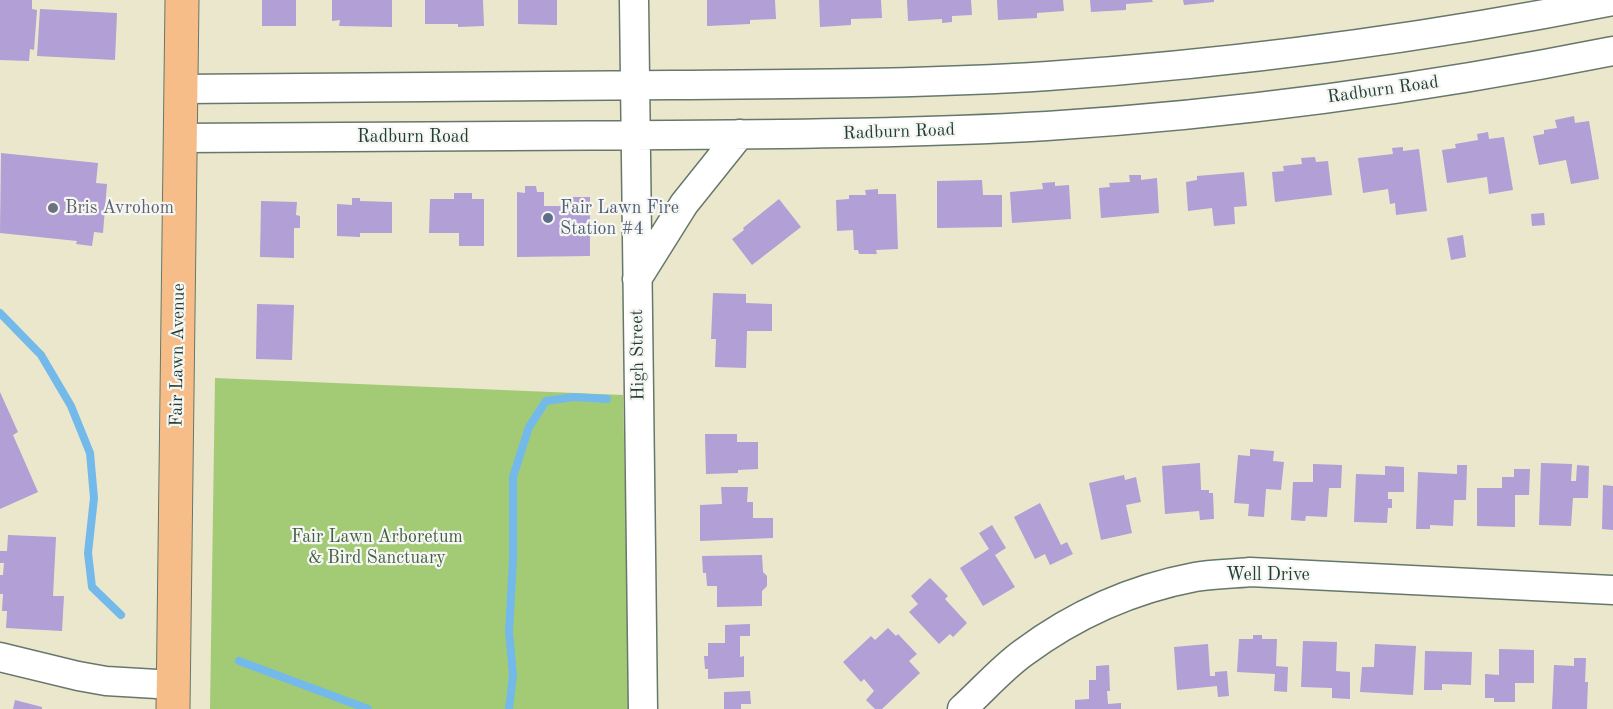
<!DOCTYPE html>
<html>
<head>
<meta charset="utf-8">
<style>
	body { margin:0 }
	canvas { display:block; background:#ebe7cd }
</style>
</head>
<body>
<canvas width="1613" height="709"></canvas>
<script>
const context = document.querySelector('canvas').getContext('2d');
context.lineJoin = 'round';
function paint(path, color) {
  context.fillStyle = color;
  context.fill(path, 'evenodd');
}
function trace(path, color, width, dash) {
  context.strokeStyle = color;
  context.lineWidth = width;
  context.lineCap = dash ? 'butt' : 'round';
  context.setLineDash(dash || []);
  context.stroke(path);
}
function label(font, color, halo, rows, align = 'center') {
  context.font = font + ' "Old Standard TT",serif';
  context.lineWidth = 4.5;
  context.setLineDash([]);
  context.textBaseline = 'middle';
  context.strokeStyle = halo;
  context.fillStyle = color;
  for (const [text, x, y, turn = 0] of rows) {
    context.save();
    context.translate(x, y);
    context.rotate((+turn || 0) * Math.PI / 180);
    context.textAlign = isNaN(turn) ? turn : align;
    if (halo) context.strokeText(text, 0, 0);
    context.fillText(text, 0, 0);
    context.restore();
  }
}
paint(new Path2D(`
	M215,378L623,395L630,709H210Z`), '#a3cb76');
trace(new Path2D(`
	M0,313L41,355L71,406L90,453L94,498L88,553L92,587L121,615
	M239,661L368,709
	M509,709L513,675L509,631L513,560V477L529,427L546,401L574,397L607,399`), '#73b9ea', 8);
paint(new Path2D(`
	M0,0H32V9L37,10L34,50L30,49L29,61L0,60Z
	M262,0H296V26H262Z
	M332,0H392V27L339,26L340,20L332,21Z
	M425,0H483L484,26L458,27V24H425Z
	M518,0H557V25L518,24Z
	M707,0H775L776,19L750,20V24L707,26Z
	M819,0H881L882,18L851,19V25L820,27Z
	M907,0H971L972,15L952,16V22L942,23V19L908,21Z
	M997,0H1063L1064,11L1037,13V18L998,20Z
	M1090,0H1152L1153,2L1126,4V10L1091,12Z
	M1183,0H1214V2L1184,5Z
	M40,9L117,13L115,60L37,56Z
	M1574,116L1575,123L1589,121L1599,179L1571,184L1566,160L1539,165L1533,136L1544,134V130L1557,128L1555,120Z
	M1488,132L1489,139L1504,137L1513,190L1489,194L1487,177L1447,183L1442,150L1456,148L1455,144L1478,140L1477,134Z
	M1403,147V151L1419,149L1427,211L1396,215L1395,203L1390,204L1388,189L1363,193L1358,158L1393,154L1392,148Z
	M1,153L98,163L96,183L107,184L103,233L94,232L92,246L76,244L77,241L0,233Z
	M1315,157L1316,162L1328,161L1332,195L1275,202L1272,172L1284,171L1283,166L1302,164L1301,158Z
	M1244,172L1247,206L1234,207L1235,224L1214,226L1212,208L1188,211L1186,182L1197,180V176Z
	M1129,175H1141V180L1157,178L1159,213L1101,218L1099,188L1110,187L1109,183L1130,182Z
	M982,180L983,195H1002V227L937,228V181Z
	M1055,182V186L1069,185L1071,219L1012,223L1010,192L1043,189L1042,183Z
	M525,186H536L537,192H544V206H565V197H590V256L517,257V192L525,193Z
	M878,189V194H896L898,249L876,250L877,254H859L858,250H854L853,230L837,231L836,200L849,199V195H866L865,190Z
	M454,193H472V199H484V246H459V233H429L430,199H454Z
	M352,198H360V201L392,202V233H360V237L337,236V204L352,205Z
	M779,199L801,227L752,265L732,239L744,230L743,228Z
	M261,201L297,202L296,215L300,216V228H294V258L260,257Z
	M1544,213L1545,225L1532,226L1531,214Z
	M1463,235L1466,257L1451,260L1447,238Z
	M713,293L746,294V303L772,304V331H747L746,368L715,367L716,339H711Z
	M257,304L294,305L292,360L256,359Z
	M0,392L18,432L13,435L38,492L0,509Z
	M705,434H737V442H758V469L738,470V473L706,474Z
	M1250,449L1274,451L1273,461L1284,462L1281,490L1266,489L1264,517L1248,516L1249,504L1234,503L1238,455L1250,456Z
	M1200,463L1201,490H1209V493H1213L1214,519L1200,520L1199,511L1165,514L1162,466Z
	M1541,463L1572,464L1571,481H1576L1577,465L1589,466L1588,498H1573L1571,526L1539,525Z
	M1313,464L1342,465L1341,488H1329L1327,517L1306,516L1305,521L1291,520L1293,482H1313Z
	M1457,465H1467L1466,500H1454L1453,526L1430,525V529H1416L1418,472L1457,474Z
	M1385,466L1404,467V492H1388V499H1392V508H1388L1387,523L1354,522L1356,474L1385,475Z
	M1514,469H1530L1529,495H1515V527L1477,526V488H1502V477H1514Z
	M1124,475L1125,480L1136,477L1141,502L1126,505L1132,533L1101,540L1089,483Z
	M1603,485L1613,486V530L1602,529Z
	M721,487H748L747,502H753V518H773V538L700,541V505L722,504Z
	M1040,503L1061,545L1067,542L1073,554L1050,565L1045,554L1035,559L1014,517Z
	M992,525L1006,548L995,555L1015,587L983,606L960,568L989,549L979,533Z
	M8,535L56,537L53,596H64L62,631L6,628L7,611H2L3,594H0V575H3L4,563H0V551H7Z
	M762,555L763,572L767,576V586L762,591V606L717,607V586H707L706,573H703L702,556Z
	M930,578L948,596L945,599L967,623L953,637L950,634L939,644L909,612L918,604L911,596Z
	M750,624V636H740V657L744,656V677L708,679V669H705L704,656H708V643H725V625Z
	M888,628L896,636L898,634L917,654L909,661L920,673L882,709H875L866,700L874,691L864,679L861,682L843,662L871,636L875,640Z
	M1253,635H1262V639H1277L1276,666L1288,667L1287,692L1274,691L1275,674L1237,672L1239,639H1253Z
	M1303,641L1337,642L1336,671L1350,672V699L1332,698V688L1301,687Z
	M1208,644L1210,676H1215V672L1227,671L1229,696L1218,697L1217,686L1177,690L1174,647Z
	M1375,644L1416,646L1413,695L1360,692L1362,667H1374Z
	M1499,649L1534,650V683H1515V702H1494V698H1485V674L1499,675Z
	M1425,651L1472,652L1471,685L1442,684V690H1424Z
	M1574,658H1586L1585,682H1588L1587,709H1552L1554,665L1574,666Z
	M1109,665L1110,691H1107L1108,704L1121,703V709H1075V700L1089,699V680H1096V666Z
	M750,691L751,704H741V709H724V692Z
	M15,700L42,707V709H13Z`), '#b19fd5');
const minor = new Path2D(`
	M634,0L643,709
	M181,89C344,88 508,87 672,85C797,84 923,84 1048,76C1237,63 1426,38 1613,1
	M180,138C344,137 508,136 672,135C797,134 922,133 1047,126C1237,114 1427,88 1613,51
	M637,279L684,204L740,134
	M0,657L78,676L106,681L174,685
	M962,709C982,691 1001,669 1023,653C1074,615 1132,589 1195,577C1212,574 1232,574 1250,572L1613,590`);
const major = new Path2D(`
	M173,709L182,0`);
trace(minor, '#66786a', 31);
trace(major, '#66786a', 35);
trace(minor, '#fff', 28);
trace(major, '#f7bd88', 33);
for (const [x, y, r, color] of [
	[53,208,6,"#6b7280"],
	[548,218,6,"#5c6f8a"]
]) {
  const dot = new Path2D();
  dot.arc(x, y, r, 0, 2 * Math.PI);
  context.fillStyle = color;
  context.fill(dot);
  trace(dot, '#f6f6f2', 2);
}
label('18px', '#1f3d34', '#f6f6f2', [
	["Radburn Road",1383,90,-8],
	["Radburn Road",899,132,-2],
	["Radburn Road",413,137],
	["Fair Lawn Avenue",178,355,-89],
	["High Street",638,355,-91],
	["Well Drive",1268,575]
]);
label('18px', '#5b616d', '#f6f6f2', [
	["Bris Avrohom",65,208]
], 'left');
label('18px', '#4e5e75', '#f6f6f2', [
	["Fair Lawn Fire",560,208],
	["Station #4",560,229]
], 'left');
label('18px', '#406044', '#f6f6f2', [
	["Fair Lawn Arboretum",377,537],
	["& Bird Sanctuary",377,558]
]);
</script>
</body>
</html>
